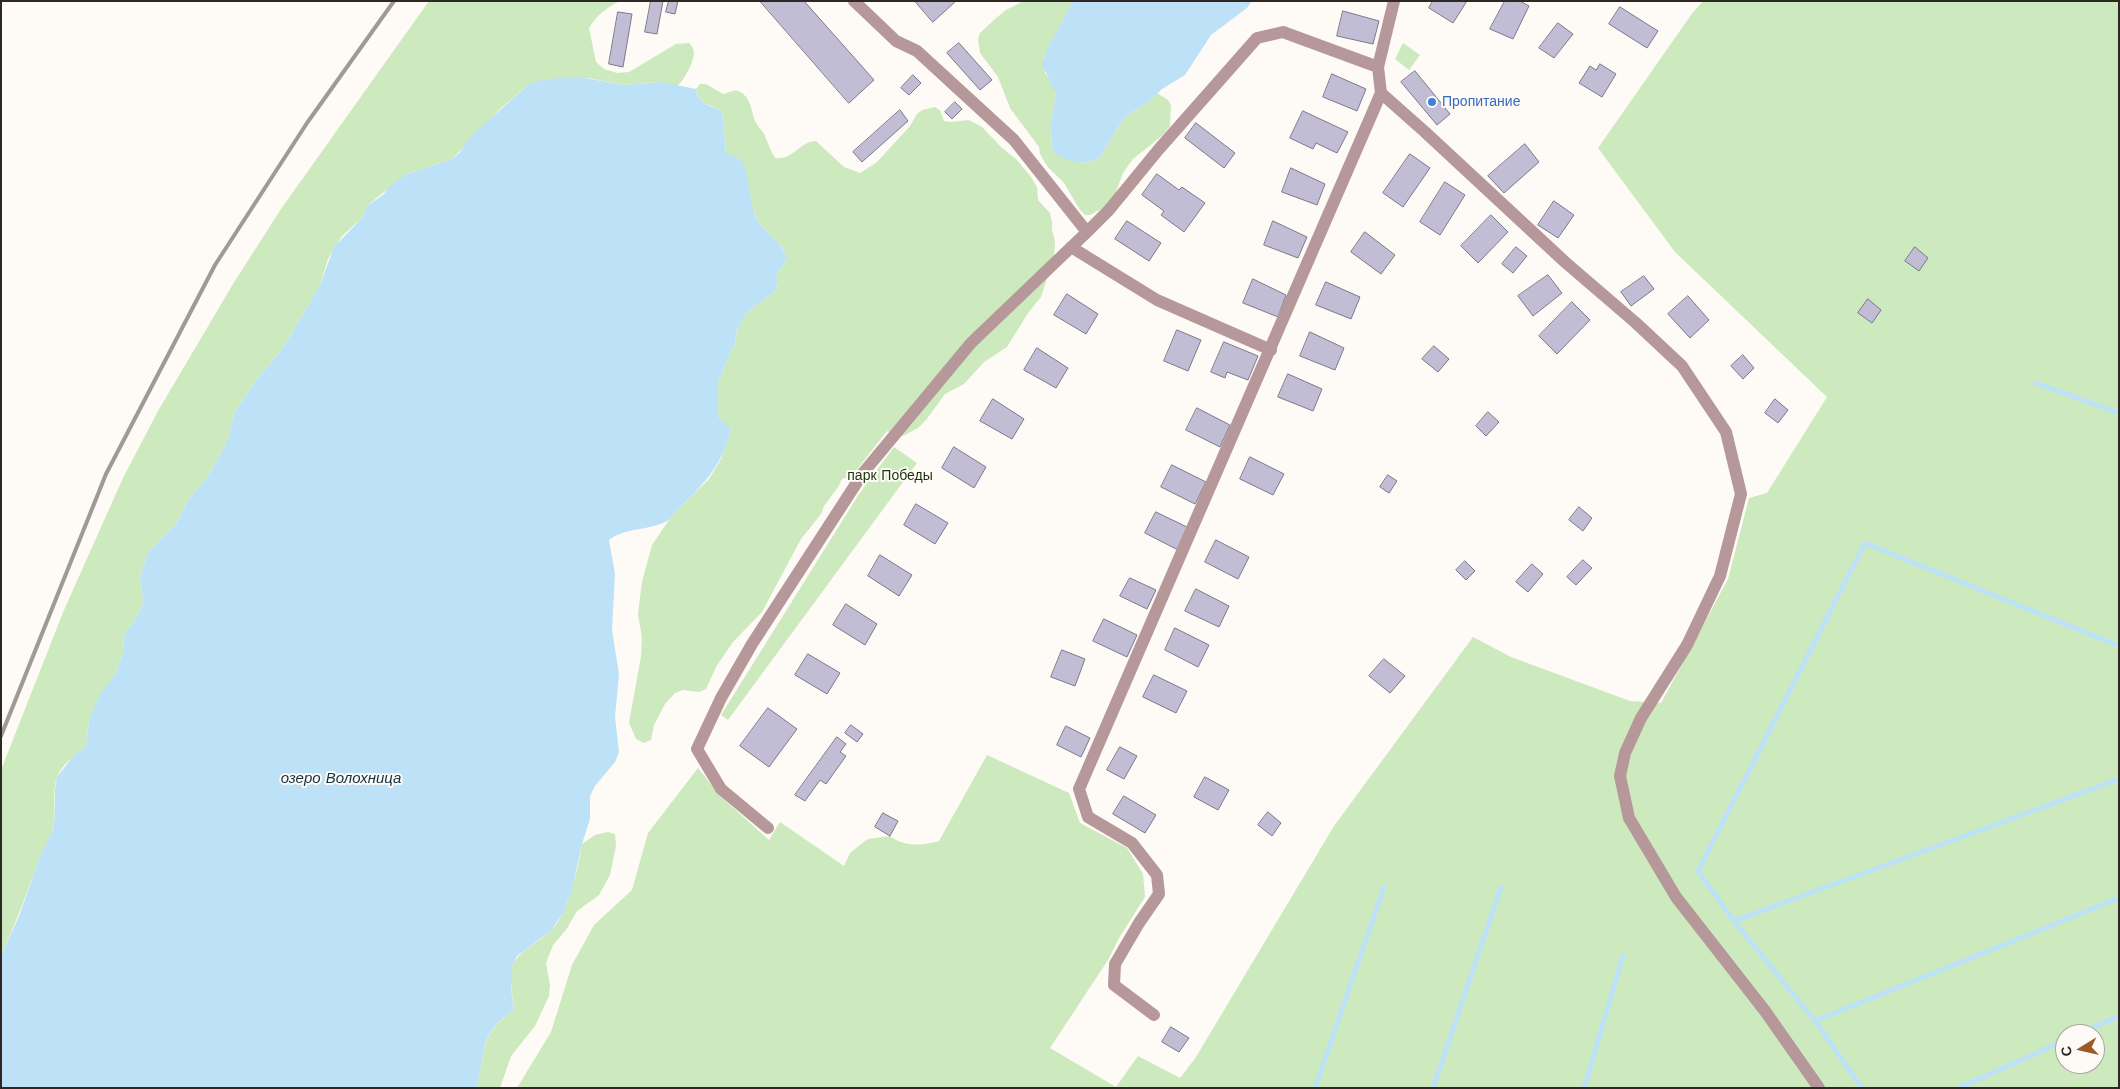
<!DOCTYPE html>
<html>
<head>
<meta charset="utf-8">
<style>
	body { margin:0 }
	#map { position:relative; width:2120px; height:1089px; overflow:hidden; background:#fefaf6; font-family:"Work Sans",sans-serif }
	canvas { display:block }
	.frame { position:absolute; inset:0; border:2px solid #2f2721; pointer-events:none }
	.north { position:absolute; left:2055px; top:1024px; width:50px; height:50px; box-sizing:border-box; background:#fefaf6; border:1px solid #aba6a1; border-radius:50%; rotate:261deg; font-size:14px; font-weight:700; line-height:20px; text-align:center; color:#2f2721 }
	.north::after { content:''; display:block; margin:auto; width:18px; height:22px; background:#9c5a27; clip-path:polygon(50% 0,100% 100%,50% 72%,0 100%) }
</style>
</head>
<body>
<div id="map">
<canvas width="2120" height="1089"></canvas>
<div class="frame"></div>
<div class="north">С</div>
</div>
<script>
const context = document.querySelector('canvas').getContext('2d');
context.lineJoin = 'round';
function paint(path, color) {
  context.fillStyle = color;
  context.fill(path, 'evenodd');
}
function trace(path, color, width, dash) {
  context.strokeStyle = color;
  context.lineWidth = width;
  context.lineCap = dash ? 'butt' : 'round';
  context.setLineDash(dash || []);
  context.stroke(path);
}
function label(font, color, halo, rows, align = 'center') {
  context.font = font + ' "Work Sans",sans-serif';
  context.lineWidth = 4;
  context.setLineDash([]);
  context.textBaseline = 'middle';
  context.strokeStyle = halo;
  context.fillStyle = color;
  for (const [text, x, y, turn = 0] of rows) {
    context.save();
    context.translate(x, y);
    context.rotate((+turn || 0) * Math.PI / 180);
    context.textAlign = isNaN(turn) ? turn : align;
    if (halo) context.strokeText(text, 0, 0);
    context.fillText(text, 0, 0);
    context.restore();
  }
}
paint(new Path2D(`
	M429,1H620C606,8 597,15 589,28L596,62L604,69L617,73L629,72L676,44L689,43C692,46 694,49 694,54C693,63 684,81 677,86L661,82L624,85L588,78L529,84L500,109L452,159L405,175L367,206L362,218L342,236L328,259L320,285L283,348L257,379L235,412L231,424L229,437L217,461L205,480L188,500L176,524L148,552L140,577L143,602L138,615L123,637L124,650L115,675L100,696L89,720L86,747C75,754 62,765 57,777C51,795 58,813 52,831C49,840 44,847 41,855C28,889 16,923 1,956V770L64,610L123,478L158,411L233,284L281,209Z
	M1024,1H1073L1044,57L1045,73L1054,86L1056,93L1050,127L1053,151C1069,159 1082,168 1099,158L1125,117L1147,103L1157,93L1168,100L1171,105L1170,126L1163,135L1133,159L1123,173L1115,195L1105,207L1090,215H1085L1080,210L1064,183L1047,166L1040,154L1039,147L1010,108L998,77L980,53L978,39L980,33L995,19L1006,10Z
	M1703,1H2119V1088H517L551,1032L572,965L594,925L632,890L648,833L698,768L720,796L769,840L780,822L844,866L850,853L861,844L868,839L890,836C904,847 922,846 939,841L987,755L1069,793L1080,823L1127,848L1143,874L1145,897L1119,938L1108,960L1050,1048L1116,1087L1138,1056L1180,1078L1196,1057L1334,826L1473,637L1511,657L1630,701L1661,703L1728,579L1749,498L1767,493L1827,397L1675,252L1598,148L1691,15ZM2065,1034H2095V1064H2065Z
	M1403,43L1420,55L1409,70L1395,59Z
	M700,84H706L723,94L736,90C752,96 750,109 756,123C759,128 763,131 765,136C768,144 771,151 775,158C793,161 800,141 816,141L844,167L860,173L877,162L910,126L917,114L922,110L935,107L940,110L944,121L950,122L969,120L982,127L1002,148L1016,159L1031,177L1037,187L1038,200L1050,213L1052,222V230L1055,241L1054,257L1041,297L1028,313L1007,347L984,362L964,384L945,394L926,420L918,428L903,436L892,434L887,431L852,476L842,479L838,487L824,506L821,514L801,539L762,612L733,642L716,667L706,689L699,692L683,690L675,693L665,704L654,725L651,740L644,743L636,739L629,723L641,656L642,638L638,614L642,582L652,545L673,514L709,479L721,459L731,429L717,416V384L735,343L737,329L748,311L776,291L778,272L787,260C785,255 784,249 781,246C771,234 759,227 754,213C746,191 750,164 726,153L722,111C711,105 697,104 696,89Z
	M894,447L917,463L728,720L721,715L859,494Z
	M608,832L615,834L616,846L610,875L599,895L577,911L566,930L553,945L546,963L550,985L549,996L535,1026L511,1056L500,1088H476C487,1052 477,1035 514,1010C513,996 509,981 512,967C516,951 545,940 556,925C569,907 579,866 582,844L595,835Z`), '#cde9be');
paint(new Path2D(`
	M1073,1H1252L1247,8L1211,35L1185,75L1162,89L1147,103L1125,117L1099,158C1084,167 1066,162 1053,151L1050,127L1056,93L1042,65L1047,49Z
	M580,77L624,85L661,82L696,89C697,104 711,106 722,111L726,153C732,156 739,157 743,163C748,170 750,203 755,216C763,233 784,241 787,260L778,272L776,291L748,311L737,329L735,343L717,384V416L731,428C725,461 704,485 680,507C676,511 672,518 667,521C649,531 626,527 609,540L615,574L612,630L619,674L615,717L619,752L615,762L595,786L590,796V819L582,844L572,890L563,913L551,931L517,956L512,966L511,988L514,1010C477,1034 487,1052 476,1088H1V956L19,916L41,854L53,829L55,815V789L57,777L74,755L86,747L89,720L99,696L115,675L124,650L123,637L138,615L143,602L140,577L148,552L176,524L188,500L205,480L217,461L229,437L231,424L235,412L257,379L283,348L320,285L334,247L362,218L367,206L383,195L390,186L405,175L452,159L459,153L471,136L529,84L547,79Z`), '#bde2f7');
trace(new Path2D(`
	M2036,383L2119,413
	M1734,921L2119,779
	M1815,1021L2119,898
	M2079,1034L2119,1016
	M1315,1088L1384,887
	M1433,1088L1501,887
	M1584,1088L1623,956
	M1862,1088L1815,1021L1734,921L1698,871L1865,543L2119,646
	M1959,1088L2065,1040`), '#bde2f7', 5);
const building = new Path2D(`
	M651,1H663L657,34L645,32Z
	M669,1H678L675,14L666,12Z
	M760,1H804L874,80L849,103Z
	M915,1H956L933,22Z
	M1433,1H1467L1453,23L1429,8Z
	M1505,1H1520L1529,6L1513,39L1490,29Z
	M1620,7L1658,31L1647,48L1609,24Z
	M1343,11L1379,21L1373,44L1337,36Z
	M618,12L632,14L623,67L609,64Z
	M1558,23L1573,34L1554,58L1539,48Z
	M959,43L992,80L980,90L947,53Z
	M1600,64L1616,74L1602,97L1579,83L1590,66L1596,70Z
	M1415,71L1450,114L1437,125L1401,82Z
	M1332,74L1366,89L1357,111L1323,97Z
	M913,75L921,83L909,95L901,88Z
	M955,102L962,109L952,119L945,112Z
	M900,110L908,121L862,162L853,152Z
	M1303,111L1348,132L1337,153L1316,143L1313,149L1290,138Z
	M1196,123L1235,153L1224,168L1185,138Z
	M1525,144L1539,162L1504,193L1488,176Z
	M1410,154L1430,168L1403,207L1383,193Z
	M1291,168L1325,184L1317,205L1282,192Z
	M1157,174L1179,190L1182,187L1205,203L1184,232L1161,215L1164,211L1142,195Z
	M1445,182L1465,195L1440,235L1420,222Z
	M1554,201L1574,215L1558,238L1538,225Z
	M1491,215L1508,232L1478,263L1461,246Z
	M1127,221L1161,243L1149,261L1115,239Z
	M1273,221L1307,237L1298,258L1264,245Z
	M1365,232L1395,255L1381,274L1351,252Z
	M1516,247L1527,256L1513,273L1502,264Z
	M1915,247L1928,258L1919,271L1905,261Z
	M1548,275L1562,293L1533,316L1518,296Z
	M1644,276L1654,289L1631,306L1621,292Z
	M1253,279L1286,295L1278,317L1243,303Z
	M1326,282L1360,297L1351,319L1316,305Z
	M1067,294L1098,314L1086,334L1054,315Z
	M1688,296L1709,320L1690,338L1668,314Z
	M1868,299L1881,310L1872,323L1858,313Z
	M1572,302L1590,320L1557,354L1539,336Z
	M1177,330L1201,340L1188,371L1164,361Z
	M1310,332L1344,348L1335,370L1300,356Z
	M1224,342L1258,356L1248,380L1227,372L1225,378L1211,372Z
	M1434,346L1449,359L1438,372L1422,359Z
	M1037,348L1068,368L1056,388L1024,370Z
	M1743,355L1754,368L1743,379L1731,366Z
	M1288,374L1322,389L1313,411L1278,397Z
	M993,399L1024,419L1012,439L980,421Z
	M1775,399L1788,410L1778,423L1765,413Z
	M1197,408L1230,425L1220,447L1186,430Z
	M1488,412L1499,422L1486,436L1476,426Z
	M954,447L986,467L974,488L942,468Z
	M1250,457L1284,474L1273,495L1240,479Z
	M1172,465L1206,482L1195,504L1161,487Z
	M1388,475L1397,481L1389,493L1380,487Z
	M916,504L948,523L935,544L904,525Z
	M1579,507L1592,518L1583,531L1569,520Z
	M1156,512L1189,528L1178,550L1145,533Z
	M1216,540L1249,557L1238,579L1205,562Z
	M880,555L912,575L899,596L868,576Z
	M1583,560L1592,568L1576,585L1567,577Z
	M1465,561L1475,571L1466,580L1456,570Z
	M1532,564L1543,574L1528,592L1516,582Z
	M1130,578L1156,590L1147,609L1120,596Z
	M1196,589L1229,606L1219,627L1185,611Z
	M846,604L877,624L865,645L833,625Z
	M1104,619L1137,635L1127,657L1093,641Z
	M1175,628L1209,645L1198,667L1165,650Z
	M1062,650L1085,659L1075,686L1051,677Z
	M808,654L840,673L827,694L795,675Z
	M1384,659L1405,676L1390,693L1369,676Z
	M1154,675L1187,691L1176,713L1143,697Z
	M768,708L797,729L769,767L740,746Z
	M851,725L863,734L857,742L845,733Z
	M1066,726L1090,738L1081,757L1057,745Z
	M837,737L846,744L840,752L846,756L826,784L820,780L805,801L795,795Z
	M1120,747L1137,756L1124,779L1107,770Z
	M1205,777L1229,790L1218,810L1194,797Z
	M1124,796L1156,815L1145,833L1113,814Z
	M1268,812L1281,823L1272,836L1258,825Z
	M883,813L898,821L890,836L875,827Z
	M1171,1027L1189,1038L1179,1052L1162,1042Z`);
paint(building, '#c1bdd5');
trace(building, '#7b788d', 1);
trace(new Path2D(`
	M854,1L896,41L917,51L1014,140L1087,232L1109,210L1159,149L1257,38L1283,32L1378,67L1394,1
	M1378,67L1381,93L1425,132L1565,262L1636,323L1682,366L1726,432L1741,494L1720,576L1687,645L1641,718L1625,753L1620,776L1629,818L1676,897L1765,1011L1819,1088
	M1071,247L1157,300L1271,350
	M768,828L721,789L697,749L721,698L752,644L863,473L971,343L1087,232
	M1154,1015L1114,985L1115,964L1139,923L1159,894L1157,875L1132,843L1088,817L1079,789L1381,93`), '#b6989b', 12);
trace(new Path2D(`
	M1,736L106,474L215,265L307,123L394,1`), '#a09a95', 4);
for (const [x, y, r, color] of [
	[1432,102,5,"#3f7fe0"]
]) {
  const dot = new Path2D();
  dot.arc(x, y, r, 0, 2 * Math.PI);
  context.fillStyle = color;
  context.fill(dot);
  trace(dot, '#fefaf6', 2);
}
label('14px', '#366cbe', '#fefaf6', [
	["Пропитание",1442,102]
], 'left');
label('14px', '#1b310b', '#fefaf6', [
	["парк Победы",890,476]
]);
label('italic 15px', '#143241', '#fefaf6', [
	["озеро Волохница",341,779]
]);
</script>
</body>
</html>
